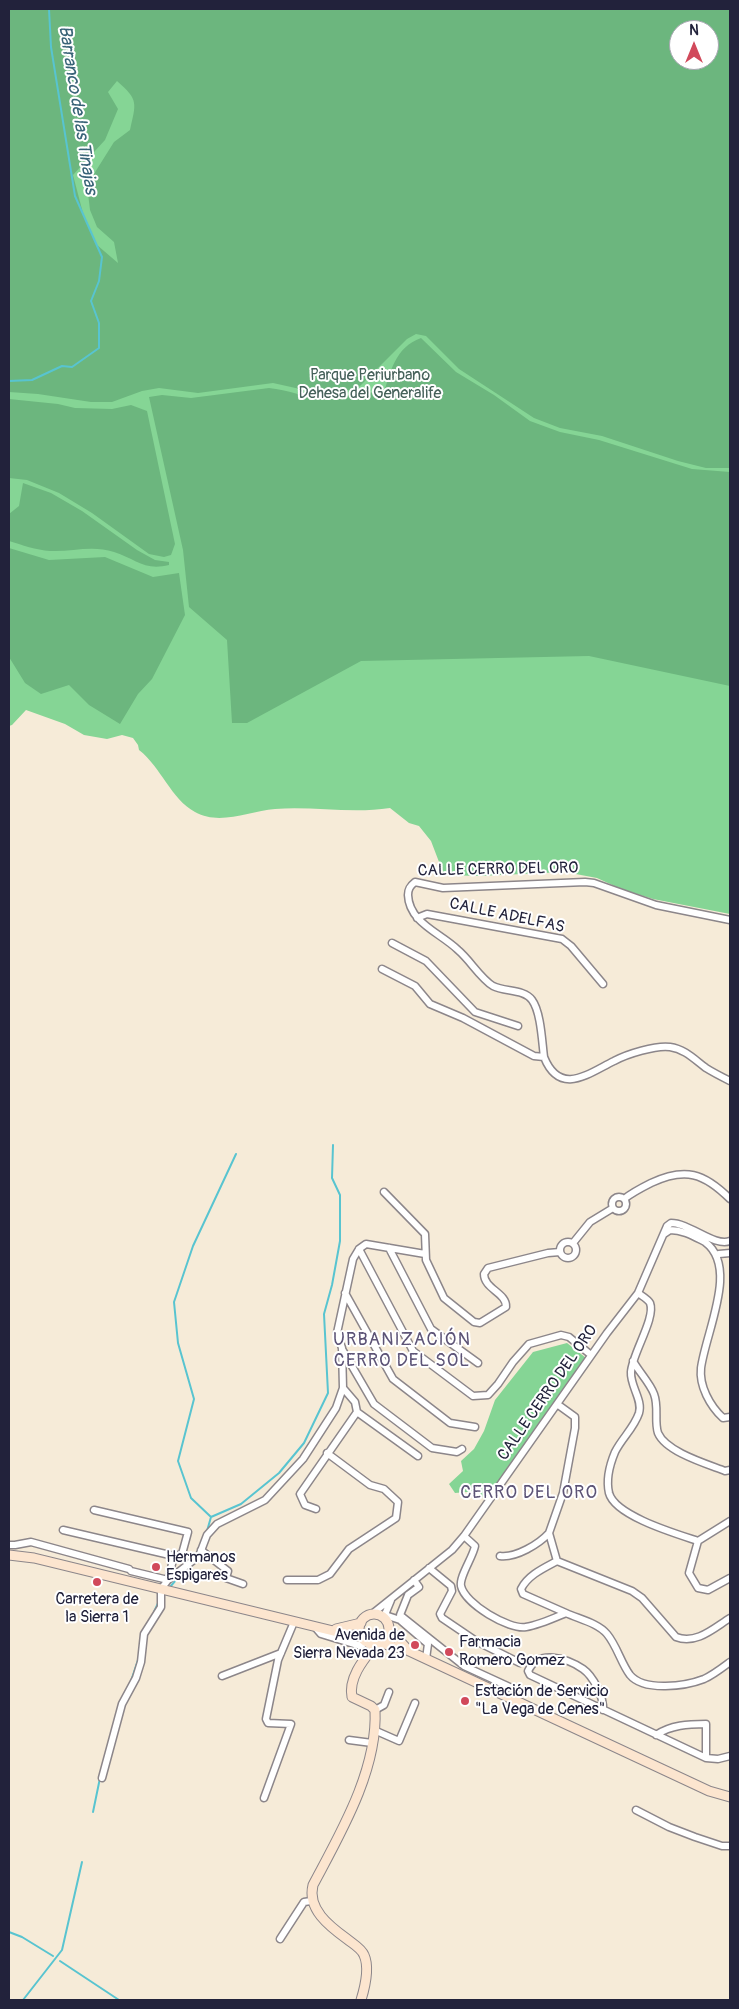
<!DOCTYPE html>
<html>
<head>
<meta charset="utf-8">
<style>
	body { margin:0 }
	#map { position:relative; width:739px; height:2009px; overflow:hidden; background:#f6ebd8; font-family:Pangolin,sans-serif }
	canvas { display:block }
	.frame { position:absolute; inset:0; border:10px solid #22223b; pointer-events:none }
	.north { position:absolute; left:669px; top:20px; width:50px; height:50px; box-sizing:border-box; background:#fff; border:1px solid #a7a7b1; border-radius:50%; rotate:0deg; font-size:14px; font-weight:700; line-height:20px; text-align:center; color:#22223b }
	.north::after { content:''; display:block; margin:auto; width:18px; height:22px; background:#d1495b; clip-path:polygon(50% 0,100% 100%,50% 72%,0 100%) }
</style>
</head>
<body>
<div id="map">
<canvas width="739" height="2009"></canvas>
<div class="frame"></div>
<div class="north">N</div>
</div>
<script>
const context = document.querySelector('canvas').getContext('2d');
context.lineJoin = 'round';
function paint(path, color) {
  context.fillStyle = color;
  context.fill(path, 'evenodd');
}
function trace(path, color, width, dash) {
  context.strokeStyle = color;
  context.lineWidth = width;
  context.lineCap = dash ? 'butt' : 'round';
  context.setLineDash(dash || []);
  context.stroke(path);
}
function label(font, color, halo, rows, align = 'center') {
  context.font = font + ' Pangolin,sans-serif';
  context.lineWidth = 4;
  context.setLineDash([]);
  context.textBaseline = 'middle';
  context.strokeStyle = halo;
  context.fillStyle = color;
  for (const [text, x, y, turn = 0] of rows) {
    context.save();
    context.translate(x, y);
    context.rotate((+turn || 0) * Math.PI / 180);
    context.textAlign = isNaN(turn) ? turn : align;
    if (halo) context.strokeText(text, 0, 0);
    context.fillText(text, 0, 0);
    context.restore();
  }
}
paint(new Path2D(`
	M9,9H730V914L653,899L621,889L597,878L565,872L479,876L444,875L431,841L419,826L409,823L390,808C352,814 313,806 275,809C249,811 220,826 195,812C171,799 161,767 139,750L138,745L133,738L122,735L107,739L84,735L65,724L26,710L12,725L9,726ZM679,30H709V60H679Z
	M567,1343L586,1358L486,1502L478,1491L455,1493L449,1484L463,1471L461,1461L474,1449L484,1431L495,1400L533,1352Z`), '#85d595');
paint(new Path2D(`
	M9,9H730V468H706L678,461L602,436L560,428L534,418L459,369L426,336L416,334L407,339L358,388L340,392L318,393L273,383L198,393L159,388L142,391L112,402H91L38,394L9,392ZM679,30H709V60H679ZM117,81C139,100 136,103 130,130L114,142L87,185L90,210L97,227L114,242L118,263L97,245L84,217L73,175L105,140L118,109L108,92Z
	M421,338L456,372L494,395L530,421L560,432L599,440L692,469L730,472V686L589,656L361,661L247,723H232L227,640L189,607L183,550L149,397L162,395L191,398L269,388C288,390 304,397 322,399C339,402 354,391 368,392C373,392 378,395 383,396C390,373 395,347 421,338Z
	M9,399L58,404L75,408L112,409L131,405L147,411L175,544L171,555L164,557L149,554L92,513L59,493L27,480L9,478Z
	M23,483L51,493L82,511L137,550L155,560L169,562V565C144,571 136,559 114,552C92,545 72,552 50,551C36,550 22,545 9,541V514L19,506Z
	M9,548L49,560L105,557L153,577L179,573L185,615L152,679L138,694L120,724L89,705L69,685L41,694L25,683L9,657Z`), '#6cb67e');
trace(new Path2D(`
	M9,381L32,380L62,366L72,367L99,348V323L91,301L99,281L102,257L75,196L51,47L49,9
	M211,1517L191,1498L178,1461L194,1399L178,1343L174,1302L193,1246L236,1154
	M207,1531L211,1517L241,1504L279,1473L304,1443L328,1393L324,1314L332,1285L340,1241V1195L332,1178L333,1145
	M170,1587L181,1574
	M154,1612L159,1601
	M131,1681L139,1657
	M93,1812L100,1778
	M9,1932L22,1937L53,1956
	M60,1961L119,2000
	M23,2000L62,1950L82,1862`), '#58c4d0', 2);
const street = new Path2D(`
	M417,918L427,914L562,939L571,946L603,984
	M730,920L656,905L594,883L585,882L443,888L415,882C410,886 408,889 408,895C409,923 441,933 458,950C470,960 480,978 493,986C505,992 524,989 532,1000C541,1012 542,1042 544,1057C560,1097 589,1073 614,1061C627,1054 656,1045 670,1047C685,1049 695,1060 706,1068C714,1073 722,1077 730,1081
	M392,943L426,961L475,1012L518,1026
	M382,969L415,986L430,1004L463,1018L534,1056L544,1057
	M384,1192L425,1234L426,1260L444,1298L474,1322L480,1323L506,1307C507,1293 484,1289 484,1274L488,1268L548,1253L560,1252
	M612 1204a7 7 0 1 1 14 0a7 7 0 1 1-14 0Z
	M624,1199C633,1192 641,1188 651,1183C685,1167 704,1173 730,1199
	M664,1234L670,1230C683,1230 693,1236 705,1242C739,1267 706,1331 701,1368C699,1386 710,1406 723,1418L730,1417
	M560 1250a8 8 0 1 1 16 0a8 8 0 1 1-16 0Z
	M573,1243L590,1222L613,1208
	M389,1248L431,1329L478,1363
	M359,1249L413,1351L473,1396L488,1395L498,1384L513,1362L529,1344L561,1335L569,1337L591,1355
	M719,1254L730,1253
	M345,1293L393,1379L450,1423L475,1427
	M638,1293C642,1296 648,1299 650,1303C656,1318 632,1354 631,1372C630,1386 643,1400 639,1413C634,1428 622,1438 615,1452C610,1464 606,1480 609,1493C615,1516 677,1534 698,1541L730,1521
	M342,1349L374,1404L432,1448L457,1452L462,1449
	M633,1361C639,1372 650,1383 654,1394C659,1407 654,1421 658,1433C666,1452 707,1464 725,1471L730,1470
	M557,1404L575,1417V1428L563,1493L549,1533L557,1561L632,1591L642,1598L676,1637C696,1645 714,1628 730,1618
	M357,1412L418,1456
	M316,1509L305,1505L300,1494L357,1412L355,1402L343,1388
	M94,1510L188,1532L182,1554L174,1556L168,1580L161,1589V1607L144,1634L141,1662L136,1678L122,1704L102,1778
	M63,1530L174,1556
	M464,1536L475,1546C473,1557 459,1577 461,1586C465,1604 509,1630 526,1627C539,1625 554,1618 566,1613C579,1619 598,1623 607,1634C617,1646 621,1663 630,1675C644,1692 686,1686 704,1679C713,1675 722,1668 730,1662
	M698,1541L689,1573L698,1588L708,1590L730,1578
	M9,1545H15L31,1542L129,1569
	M201,1550L228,1571L226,1578L243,1584
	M500,1556C516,1558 539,1544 549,1533
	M557,1561C544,1568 528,1575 521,1589L523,1594L566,1613
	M429,1568L451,1586L452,1591L440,1614L442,1618L476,1641L520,1663
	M131,1571L168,1580
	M168,1580L199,1556L207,1535L217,1524L265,1500L303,1459L336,1408L343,1388L342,1348L337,1333L353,1259L359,1249L366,1244L425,1254
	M287,1580H318L330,1574L349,1549L396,1518L398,1502L384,1489L370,1485L327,1453
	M414,1580L419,1587L408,1595L400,1615L464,1666L514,1689
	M372,1614L452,1550L464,1536L607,1333L638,1293L667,1226L671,1223C690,1223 714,1247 730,1241
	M384,1617L391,1600
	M385,1618L388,1616L400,1620L428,1644L426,1659
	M315,1627L321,1634L357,1645H362L366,1642
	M222,1676L281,1653
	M375,1710L384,1705L389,1692
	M603,1710C604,1697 593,1676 583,1669C567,1658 538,1649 528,1671L530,1675L706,1758L718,1759L730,1756
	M374,1730L399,1741L415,1703
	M656,1735C671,1725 688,1724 706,1724V1758
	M349,1740L372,1743
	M264,1798L291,1724L268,1723L266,1719L278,1660L294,1622
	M636,1810L669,1827L695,1837L722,1846H730
	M280,1939L304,1902L311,1901`);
const secondary = new Path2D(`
	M9,1555L34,1558L362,1638
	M359 1629a15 15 0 1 1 30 0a15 15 0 1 1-30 0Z
	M336,1629L361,1623
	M389,1629L407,1649
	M380,1643L407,1650L709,1791L730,1797
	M361,2000C365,1987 370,1968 364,1955C361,1948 353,1944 347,1939C329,1926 307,1909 313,1885C340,1834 378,1770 375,1710L371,1706L352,1697C348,1677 365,1658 376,1644`);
trace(street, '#8c868a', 9);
trace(secondary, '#8c868a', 11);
trace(street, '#fff', 6);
trace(secondary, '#fce5cf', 9);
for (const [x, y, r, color] of [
	[156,1567,5,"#d1495b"],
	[97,1582,5,"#d1495b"],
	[415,1645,5,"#d1495b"],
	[449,1652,5,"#d1495b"],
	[465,1701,5,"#d1495b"]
]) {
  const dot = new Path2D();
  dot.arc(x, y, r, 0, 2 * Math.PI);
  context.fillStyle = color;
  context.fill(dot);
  trace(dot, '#fff', 2);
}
label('16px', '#45615a', '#fff', [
	["Parque Periurbano",370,376],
	["Dehesa del Generalife",370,394]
]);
label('16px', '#22223b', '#fff', [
	["CALLE CERRO DEL ORO",498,870,-1],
	["CALLE ADELFAS",507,916,12],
	["CALLE CERRO DEL ORO",548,1393,-55]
]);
label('16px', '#22223b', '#fff', [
	["Hermanos",166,1558],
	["Espigares",166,1576],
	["Carretera de",97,1600,"center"],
	["la Sierra 1",97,1618,"center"],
	["Avenida de",405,1636,"right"],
	["Sierra Nevada 23",405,1654,"right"],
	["Farmacia",459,1643],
	["Romero Gomez",459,1661],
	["Estación de Servicio",475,1692],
	["\"La Vega de Cenes\"",475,1710]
], 'left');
label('italic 18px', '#386377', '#fff', [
	["Barranco de las Tinajas",77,110,81]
]);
context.letterSpacing = '1px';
label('18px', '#5c5376', '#fff', [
	["URBANIZACIÓN",402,1340],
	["CERRO DEL SOL",402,1361],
	["CERRO DEL ORO",529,1493]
]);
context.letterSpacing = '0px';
</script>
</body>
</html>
